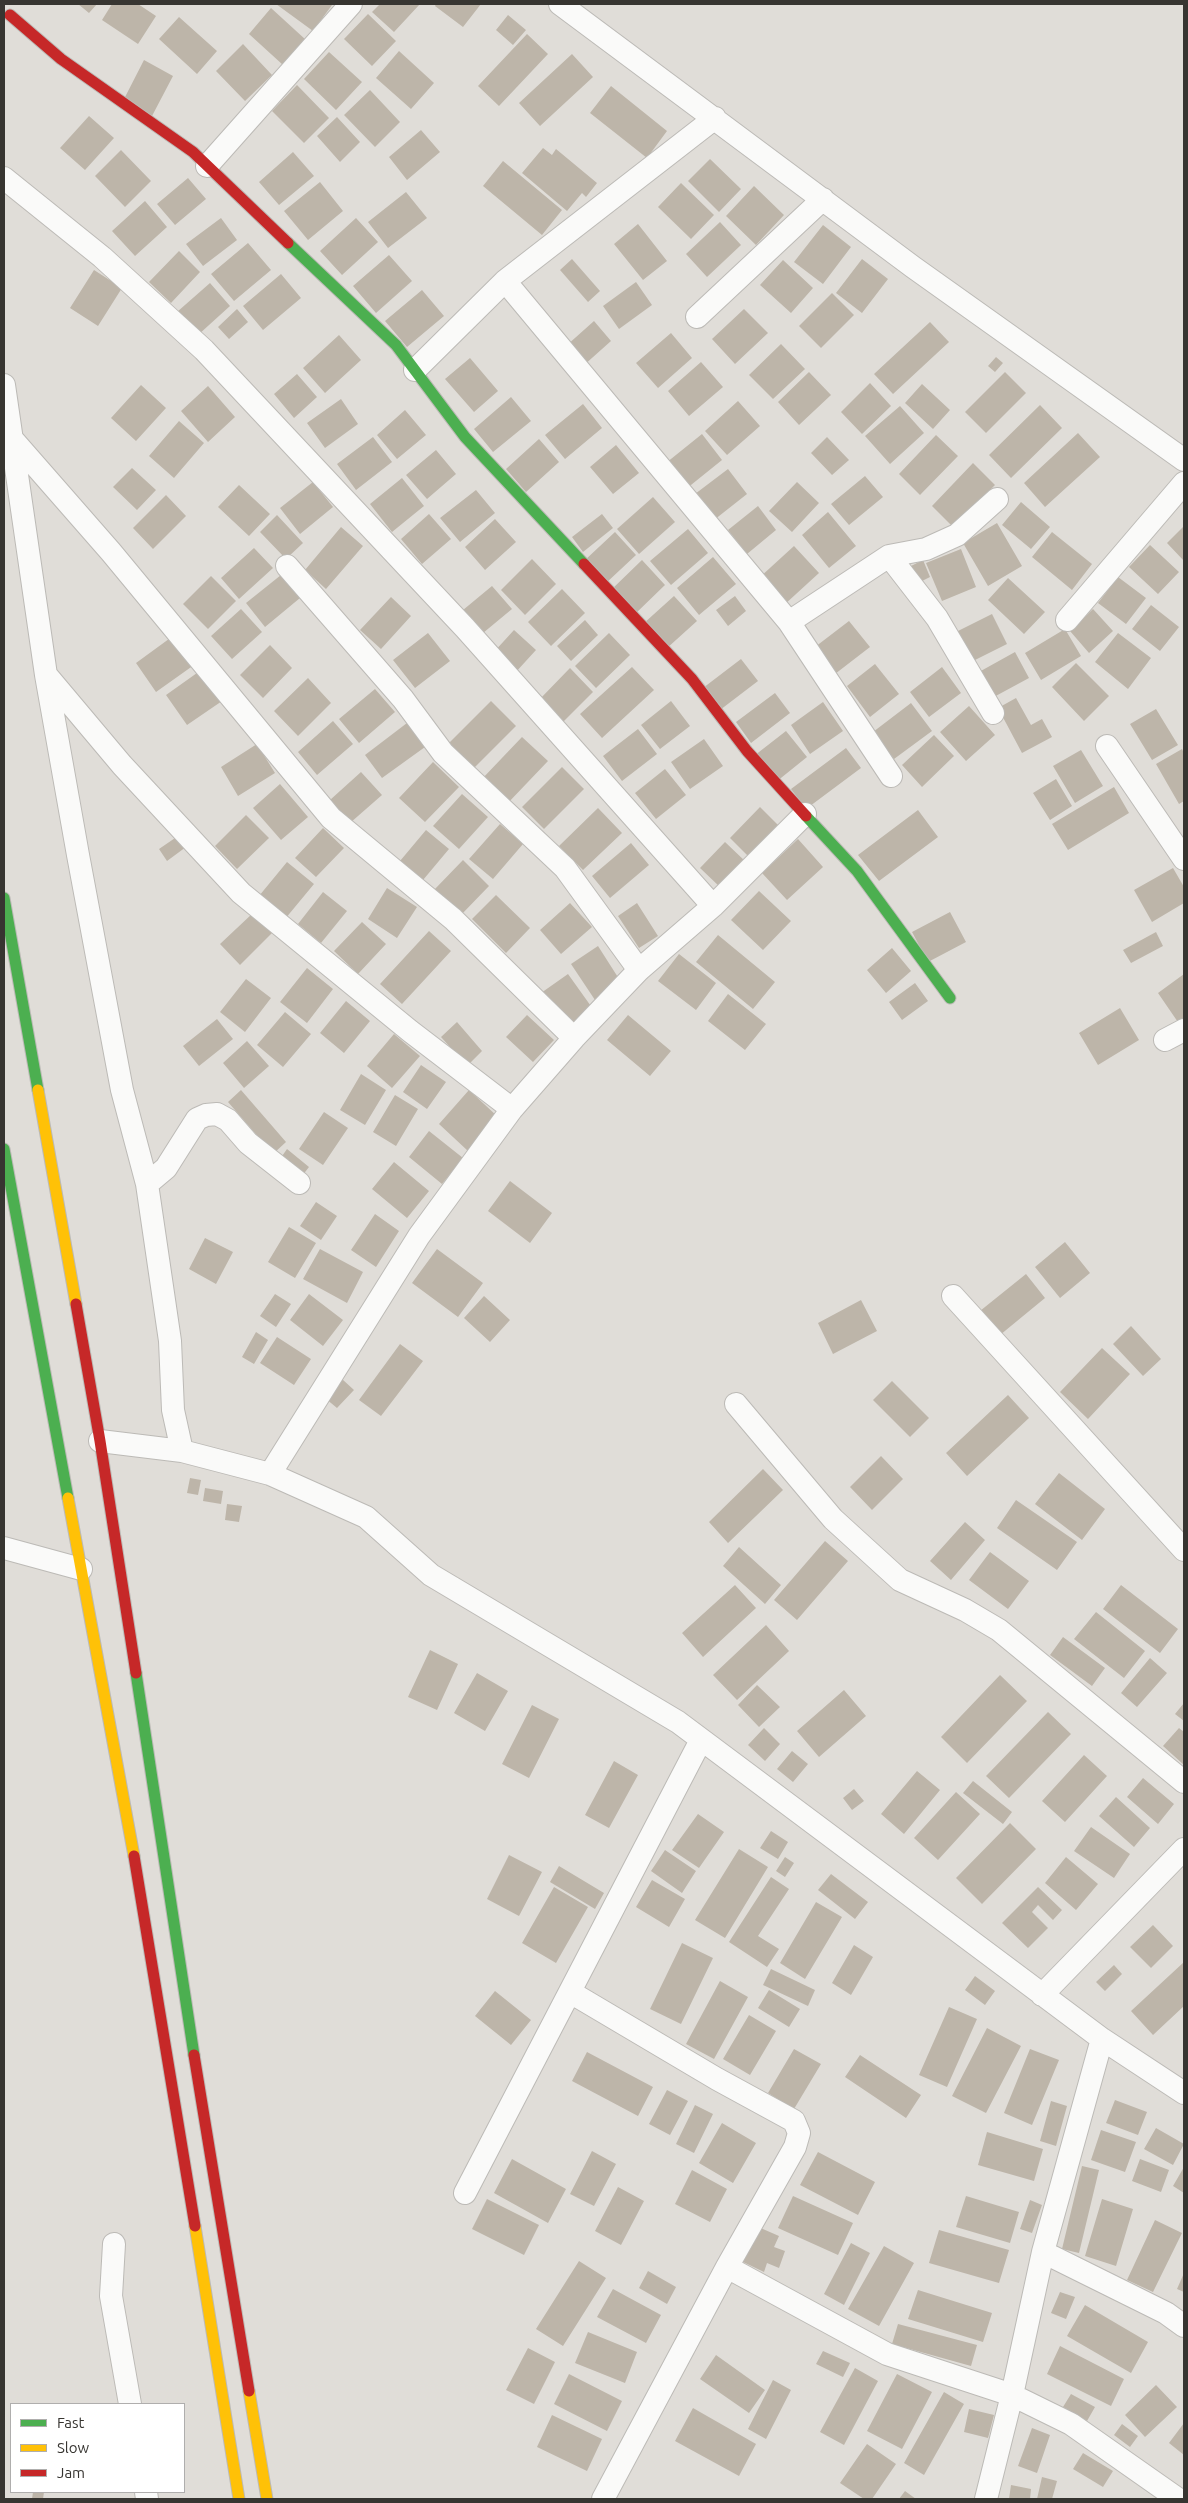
<!DOCTYPE html>
<html>
<head>
<meta charset="utf-8">
<style>
	body { margin:0 }
	#map { position:relative; width:1188px; height:2503px; overflow:hidden; background:#e0ddd8; font-family:Ubuntu,sans-serif }
	canvas { display:block }
	.frame { position:absolute; inset:0; border:5px solid #373531; pointer-events:none }
	.legend { position:absolute; left:10px; top:2403px; width:175px; height:90px; box-sizing:border-box; background:#fff; border:1px solid #afaead; margin:0; padding:6px 9px; list-style:none; font-size:15px; color:#373531 }
	.legend li { display:flex; align-items:center; gap:10px; height:25px }
	.legend b { width:25px; border:1px solid #afaead }
</style>
</head>
<body>
<div id="map">
<canvas width="1188" height="2503"></canvas>
<div class="frame"></div>
<ul class="legend">
<li><b style="height:6px;background:#4caf50"></b>Fast</li>
<li><b style="height:6px;background:#ffc107"></b>Slow</li>
<li><b style="height:6px;background:#c62828"></b>Jam</li>
</ul>
</div>
<script>
const context = document.querySelector('canvas').getContext('2d');
context.lineJoin = 'round';
function paint(path, color) {
  context.fillStyle = color;
  context.fill(path, 'evenodd');
}
function trace(path, color, width, dash) {
  context.strokeStyle = color;
  context.lineWidth = width;
  context.lineCap = dash ? 'butt' : 'round';
  context.setLineDash(dash || []);
  context.stroke(path);
}
paint(new Path2D(`
	M78,4H97L89,13Z
	M112,4H138L156,16L138,44L102,20Z
	M276,4H330L332,5L313,31Z
	M380,4H420L394,32L372,12Z
	M436,4H481L463,27L435,6Z
	M271,8L306,40L283,65L249,34Z
	M368,14L396,41L372,66L344,39Z
	M508,15L526,30L513,45L496,30Z
	M179,17L217,51L197,74L159,39Z
	M527,34L548,54L499,106L478,86Z
	M243,44L272,75L245,101L216,71Z
	M399,51L434,83L411,109L376,78Z
	M329,52L362,82L336,110L304,79Z
	M572,54L593,77L540,126L519,103Z
	M144,60L173,76L152,116L123,101Z
	M297,85L329,118L304,143L272,111Z
	M611,86L667,131L647,158L590,113Z
	M370,90L400,122L375,147L344,115Z
	M89,116L114,138L85,170L60,148Z
	M337,117L360,142L340,162L317,136Z
	M421,130L440,152L407,180L389,157Z
	M543,148L552,155L556,149L597,183L586,197L582,193L567,211L522,173Z
	M121,150L151,181L125,207L95,176Z
	M293,152L314,176L279,205L259,182Z
	M710,159L741,189L719,212L688,181Z
	M503,161L562,210L542,235L483,186Z
	M188,178L206,199L175,225L157,204Z
	M320,182L343,211L308,240L284,211Z
	M681,183L714,215L691,239L658,207Z
	M754,186L784,215L756,245L726,216Z
	M406,192L427,218L388,248L368,222Z
	M145,201L167,227L135,256L112,231Z
	M221,218L237,240L203,266L186,244Z
	M356,218L378,242L342,275L320,251Z
	M720,222L741,245L707,277L686,254Z
	M638,224L667,261L643,280L614,244Z
	M823,225L851,247L823,284L794,262Z
	M248,243L271,270L234,301L211,274Z
	M179,251L200,272L171,303L149,282Z
	M389,255L412,281L376,313L353,286Z
	M572,259L600,291L588,302L560,270Z
	M862,259L888,279L862,313L836,293Z
	M783,260L813,288L791,313L760,285Z
	M94,270L122,288L98,326L70,308Z
	M281,274L301,298L263,330L243,306Z
	M636,282L652,305L619,329L603,306Z
	M210,283L230,306L198,335L177,312Z
	M422,290L444,316L407,347L385,321Z
	M832,293L854,315L821,348L799,326Z
	M237,309L248,322L229,339L218,327Z
	M744,309L768,333L735,364L712,339Z
	M594,321L611,341L583,366L566,346Z
	M930,322L949,342L893,394L874,374Z
	M671,333L692,358L658,388L636,363Z
	M339,335L361,360L325,393L303,368Z
	M781,344L805,369L773,399L749,375Z
	M996,357L1003,363L995,372L988,366Z
	M470,358L498,391L474,412L445,379Z
	M701,362L723,387L689,416L668,391Z
	M809,372L831,395L799,425L778,402Z
	M1005,372L1026,393L986,433L965,412Z
	M297,374L317,397L294,418L274,394Z
	M870,383L891,406L862,434L841,412Z
	M922,384L950,410L933,429L905,403Z
	M141,385L166,408L136,441L111,418Z
	M208,386L235,417L208,442L181,411Z
	M511,397L531,421L493,452L474,429Z
	M341,399L358,424L325,448L307,423Z
	M738,401L760,426L727,455L705,431Z
	M583,404L602,428L565,459L545,435Z
	M1040,405L1062,428L1011,478L989,455Z
	M900,406L924,433L890,464L865,436Z
	M405,410L426,435L397,459L377,435Z
	M179,421L204,443L174,478L149,456Z
	M1078,433L1100,457L1045,507L1024,483Z
	M702,434L722,460L686,489L666,463Z
	M936,435L958,456L920,495L899,474Z
	M373,437L392,462L356,490L337,464Z
	M827,437L849,460L832,475L811,453Z
	M539,439L559,462L526,492L506,469Z
	M616,445L639,473L613,494L590,467Z
	M436,450L456,474L427,499L406,475Z
	M973,463L995,485L953,527L932,506Z
	M132,468L156,490L137,510L113,487Z
	M728,469L747,494L714,520L695,494Z
	M865,476L883,497L849,525L831,504Z
	M402,478L424,506L392,532L370,504Z
	M313,482L333,507L300,534L280,508Z
	M797,482L819,503L792,532L769,511Z
	M239,485L270,514L249,536L218,507Z
	M476,490L495,513L460,542L440,518Z
	M166,495L186,516L153,549L133,528Z
	M653,497L675,522L639,554L617,529Z
	M1021,502L1050,527L1031,549L1002,525Z
	M758,506L776,530L747,554L728,530Z
	M828,512L856,546L829,568L802,535Z
	M429,514L451,539L422,564L401,539Z
	M602,514L613,528L583,552L572,537Z
	M277,515L303,543L286,559L260,532Z
	M495,519L516,542L485,570L465,547Z
	M997,523L1022,566L988,586L963,543Z
	M1184,526V561L1167,543Z
	M341,527L363,546L326,589L305,570Z
	M688,529L708,553L671,585L650,561Z
	M615,532L636,555L605,584L584,561Z
	M1052,532L1092,564L1072,590L1032,557Z
	M1150,545L1179,572L1158,594L1129,567Z
	M794,546L819,573L784,605L759,578Z
	M254,548L273,568L239,599L221,578Z
	M961,549L976,587L942,601L926,563Z
	M713,557L736,584L699,615L677,588Z
	M532,559L556,584L525,615L501,590Z
	M642,560L665,585L634,615L611,590Z
	M923,560L930,577L918,583L911,566Z
	M281,575L300,598L265,627L246,603Z
	M211,576L236,601L208,629L183,604Z
	M1118,577L1146,598L1126,624L1098,603Z
	M1008,578L1045,612L1024,634L988,600Z
	M492,586L512,609L477,638L457,615Z
	M562,589L585,613L551,646L528,622Z
	M674,596L697,621L666,649L643,624Z
	M735,596L746,611L728,626L716,610Z
	M391,597L411,616L381,649L360,630Z
	M1151,605L1179,627L1160,651L1132,629Z
	M241,609L262,632L232,659L211,636Z
	M1093,609L1113,631L1089,653L1070,631Z
	M992,614L1007,644L971,662L956,632Z
	M585,620L598,635L571,661L557,646Z
	M849,621L870,647L835,674L815,647Z
	M1065,629L1081,656L1041,680L1025,653Z
	M514,630L536,650L515,673L493,653Z
	M428,633L450,661L415,688L393,660Z
	M609,633L630,655L596,688L575,666Z
	M1118,633L1151,658L1128,689L1095,662Z
	M173,636L194,665L156,692L136,663Z
	M270,645L292,668L263,698L240,675Z
	M1015,652L1029,678L992,698L979,672Z
	M741,659L758,681L720,710L703,688Z
	M1076,663L1109,696L1084,721L1052,687Z
	M875,664L899,694L870,717L847,686Z
	M632,667L654,690L602,738L580,714Z
	M942,667L961,693L929,717L910,692Z
	M204,668L225,699L187,725L166,695Z
	M570,668L593,692L561,724L538,701Z
	M308,678L331,703L298,736L274,711Z
	M375,689L395,712L359,743L339,719Z
	M775,693L790,713L751,743L736,722Z
	M1016,698L1031,725L1042,719L1052,737L1022,753L998,708Z
	M491,701L516,726L472,770L447,745Z
	M671,701L690,726L660,749L641,725Z
	M823,702L843,731L810,754L791,725Z
	M911,703L932,731L894,759L873,732Z
	M969,706L995,735L966,761L940,732Z
	M1156,709L1178,745L1152,760L1130,724Z
	M333,721L353,744L317,775L298,752Z
	M407,723L425,747L382,778L365,755Z
	M638,729L657,754L622,781L603,756Z
	M786,731L807,757L771,786L750,759Z
	M934,735L954,756L922,787L902,765Z
	M522,737L548,761L506,805L481,780Z
	M704,739L723,766L690,789L671,762Z
	M257,744L275,773L238,796L221,767Z
	M846,748L861,768L806,809L791,789Z
	M1182,749L1184,753V801L1179,804L1156,764Z
	M1081,750L1103,786L1075,803L1053,766Z
	M433,762L459,787L425,822L399,798Z
	M562,767L584,789L544,829L522,807Z
	M665,769L686,795L656,819L635,793Z
	M361,772L382,795L350,823L330,800Z
	M1056,779L1072,806L1050,820L1033,793Z
	M280,784L308,817L281,840L253,808Z
	M1114,787L1129,813L1068,850L1052,824Z
	M462,794L488,817L459,849L433,826Z
	M760,807L780,827L750,858L730,838Z
	M598,808L622,833L583,870L559,846Z
	M918,810L938,837L879,881L858,855Z
	M246,815L269,838L237,869L215,846Z
	M500,824L523,844L493,879L469,859Z
	M323,828L344,848L316,877L295,858Z
	M426,830L449,849L423,880L400,861Z
	M178,836L186,847L167,861L159,849Z
	M798,839L823,867L787,900L762,873Z
	M725,842L746,862L721,888L700,868Z
	M631,843L649,865L610,898L592,876Z
	M463,860L489,886L460,916L434,890Z
	M287,862L314,884L285,919L259,896Z
	M1173,868L1184,887V903L1152,922L1134,890Z
	M387,888L417,907L397,938L368,919Z
	M759,891L791,921L763,950L731,920Z
	M323,892L347,911L321,943L298,924Z
	M496,895L530,928L506,953L472,919Z
	M570,903L592,927L561,954L540,930Z
	M637,903L658,936L639,948L618,916Z
	M950,912L966,942L928,962L912,932Z
	M253,913L272,933L240,965L220,944Z
	M362,922L386,944L358,974L334,951Z
	M429,931L451,951L402,1004L380,984Z
	M1156,932L1163,946L1131,963L1123,950Z
	M718,935L775,982L753,1009L696,962Z
	M598,946L621,982L595,1000L571,964Z
	M892,948L911,971L886,993L867,970Z
	M679,954L716,983L696,1010L658,981Z
	M307,968L333,989L307,1023L280,1002Z
	M568,974L593,1009L566,1028L541,993Z
	M1184,974V1026L1182,1028L1158,993Z
	M246,979L271,998L245,1032L220,1012Z
	M915,983L928,1001L902,1020L889,1002Z
	M728,994L766,1024L745,1050L708,1021Z
	M346,1001L370,1021L344,1053L320,1033Z
	M1120,1008L1139,1040L1098,1065L1079,1033Z
	M285,1012L311,1034L283,1067L257,1045Z
	M527,1015L554,1040L533,1062L506,1037Z
	M628,1015L671,1051L650,1076L607,1040Z
	M217,1019L233,1039L199,1066L183,1046Z
	M457,1022L482,1051L467,1066L441,1037Z
	M394,1034L420,1056L392,1088L367,1066Z
	M247,1041L269,1066L244,1088L223,1063Z
	M421,1065L446,1082L427,1109L403,1092Z
	M361,1074L386,1090L365,1125L340,1110Z
	M241,1090L286,1142L273,1154L228,1102Z
	M469,1090L498,1117L468,1151L439,1124Z
	M395,1095L418,1109L396,1146L373,1132Z
	M324,1112L348,1128L323,1165L299,1149Z
	M429,1131L463,1158L442,1184L409,1157Z
	M287,1149L309,1167L302,1176L280,1159Z
	M394,1162L429,1191L407,1218L372,1189Z
	M510,1181L552,1213L530,1243L488,1211Z
	M316,1202L337,1216L321,1240L300,1226Z
	M375,1214L399,1231L376,1267L351,1250Z
	M289,1227L316,1243L295,1278L268,1262Z
	M205,1238L233,1252L216,1284L189,1269Z
	M1065,1242L1090,1273L1060,1298L1035,1267Z
	M320,1249L363,1272L347,1303L303,1279Z
	M437,1249L483,1283L458,1317L412,1283Z
	M1026,1274L1045,1298L1000,1335L980,1311Z
	M275,1294L291,1304L276,1327L260,1316Z
	M309,1294L343,1320L323,1346L290,1320Z
	M484,1296L510,1320L490,1342L464,1318Z
	M861,1300L877,1331L833,1354L818,1323Z
	M1131,1326L1161,1359L1143,1376L1113,1344Z
	M256,1332L268,1340L254,1364L242,1357Z
	M277,1337L311,1359L294,1385L260,1363Z
	M400,1344L423,1361L381,1416L359,1400Z
	M1102,1348L1130,1374L1088,1419L1060,1392Z
	M342,1379L354,1390L337,1408L325,1398Z
	M892,1381L929,1418L910,1437L873,1400Z
	M1008,1395L1029,1418L967,1476L946,1453Z
	M881,1456L903,1479L872,1510L850,1487Z
	M763,1469L783,1490L728,1543L709,1522Z
	M1059,1473L1105,1509L1082,1540L1035,1504Z
	M190,1478L201,1480L198,1495L187,1493Z
	M205,1488L223,1491L221,1504L203,1501Z
	M1016,1500L1077,1542L1057,1570L997,1528Z
	M227,1504L242,1506L239,1522L225,1520Z
	M965,1522L985,1540L951,1580L930,1561Z
	M825,1541L848,1561L797,1620L774,1600Z
	M739,1547L781,1585L765,1604L723,1566Z
	M990,1552L1029,1581L1008,1609L969,1580Z
	M735,1585L756,1608L703,1657L682,1633Z
	M1121,1585L1178,1629L1160,1653L1103,1609Z
	M1096,1612L1145,1651L1124,1678L1074,1639Z
	M766,1625L789,1651L737,1700L713,1675Z
	M1063,1637L1105,1668L1092,1686L1050,1655Z
	M430,1650L458,1664L437,1710L408,1697Z
	M1150,1658L1167,1673L1137,1707L1121,1693Z
	M477,1673L508,1691L485,1731L454,1713Z
	M1000,1675L1027,1701L967,1763L941,1737Z
	M757,1685L780,1707L759,1727L738,1705Z
	M844,1690L866,1716L819,1757L797,1731Z
	M1184,1703V1721L1175,1714Z
	M532,1705L559,1719L529,1778L502,1764Z
	M1048,1712L1071,1734L1009,1798L986,1776Z
	M764,1728L780,1744L765,1761L748,1745Z
	M1179,1728L1184,1732V1765L1163,1746Z
	M792,1751L808,1764L793,1782L777,1769Z
	M1084,1755L1107,1776L1065,1822L1042,1801Z
	M614,1761L638,1775L609,1828L585,1815Z
	M917,1771L940,1790L904,1834L881,1814Z
	M1143,1778L1174,1804L1158,1824L1127,1797Z
	M973,1781L1012,1812L1003,1824L963,1793Z
	M854,1789L864,1801L852,1810L843,1798Z
	M956,1792L980,1814L938,1860L914,1838Z
	M1116,1797L1150,1828L1134,1847L1099,1816Z
	M698,1814L724,1832L699,1868L672,1850Z
	M1010,1823L1036,1849L982,1904L956,1878Z
	M1091,1827L1130,1854L1114,1878L1074,1851Z
	M771,1831L788,1842L778,1859L760,1848Z
	M739,1849L768,1867L725,1938L695,1920Z
	M665,1850L696,1871L682,1893L651,1871Z
	M509,1855L542,1872L519,1916L487,1899Z
	M785,1857L794,1863L785,1877L776,1871Z
	M1066,1857L1098,1884L1076,1910L1045,1883Z
	M559,1866L604,1893L595,1909L550,1882Z
	M831,1874L868,1902L855,1919L818,1890Z
	M771,1877L789,1889L758,1936L779,1949L767,1967L729,1942Z
	M652,1880L685,1899L669,1927L636,1907Z
	M554,1887L588,1907L556,1963L522,1943Z
	M1038,1887L1062,1910L1053,1920L1038,1905L1032,1912L1048,1928L1028,1948L1002,1923Z
	M816,1902L842,1917L805,1979L780,1963Z
	M1153,1925L1173,1946L1151,1968L1130,1947Z
	M682,1943L713,1958L681,2024L650,2009Z
	M854,1945L873,1957L851,1995L832,1983Z
	M1184,1962V2006L1153,2035L1131,2011Z
	M1114,1965L1122,1974L1105,1991L1096,1982Z
	M771,1969L815,1990L808,2006L763,1985Z
	M975,1976L995,1991L985,2005L965,1990Z
	M720,1981L748,1997L714,2059L686,2044Z
	M769,1990L800,2009L789,2027L758,2008Z
	M495,1991L531,2020L511,2045L475,2016Z
	M949,2007L977,2019L947,2087L919,2075Z
	M749,2015L776,2031L750,2075L723,2059Z
	M987,2028L1021,2046L986,2113L952,2096Z
	M794,2049L821,2064L794,2109L768,2093Z
	M1030,2049L1059,2060L1032,2125L1004,2113Z
	M587,2052L653,2087L638,2116L572,2081Z
	M860,2055L921,2095L906,2118L845,2077Z
	M667,2090L688,2101L670,2135L649,2124Z
	M1115,2100L1147,2112L1138,2135L1106,2123Z
	M1051,2101L1067,2106L1056,2146L1040,2141Z
	M695,2105L713,2114L694,2153L676,2144Z
	M722,2123L756,2143L733,2183L699,2163Z
	M1156,2128L1184,2144L1173,2165L1144,2149Z
	M1101,2130L1136,2142L1125,2172L1091,2160Z
	M987,2132L1043,2149L1034,2181L978,2165Z
	M592,2151L616,2164L594,2206L570,2194Z
	M818,2152L875,2182L858,2215L800,2185Z
	M512,2159L566,2189L548,2223L494,2193Z
	M1140,2159L1169,2170L1161,2192L1132,2181Z
	M1082,2166L1099,2170L1079,2253L1062,2249Z
	M1184,2167V2193L1173,2186Z
	M692,2170L727,2189L710,2222L675,2204Z
	M618,2187L644,2201L621,2245L595,2231Z
	M793,2196L853,2223L838,2255L778,2228Z
	M966,2196L1019,2212L1010,2243L956,2227Z
	M487,2199L539,2225L524,2255L472,2229Z
	M1102,2199L1133,2209L1116,2266L1085,2256Z
	M1030,2200L1042,2205L1032,2233L1020,2229Z
	M1155,2220L1182,2233L1153,2292L1127,2280Z
	M756,2226L779,2236L774,2247L785,2251L779,2268L767,2263L764,2272L741,2261Z
	M939,2230L1009,2250L999,2283L929,2263Z
	M851,2243L870,2253L844,2305L824,2294Z
	M884,2246L914,2263L879,2326L848,2309Z
	M579,2261L606,2278L563,2346L536,2329Z
	M648,2271L676,2287L667,2304L639,2288Z
	M1184,2273V2292L1177,2289Z
	M613,2289L661,2315L646,2343L597,2317Z
	M918,2290L992,2313L983,2342L908,2319Z
	M1060,2292L1075,2297L1066,2319L1051,2313Z
	M1085,2305L1148,2342L1131,2373L1067,2336Z
	M898,2324L977,2345L971,2366L892,2344Z
	M588,2332L637,2352L625,2383L575,2363Z
	M1060,2346L1124,2379L1111,2406L1047,2374Z
	M528,2348L555,2362L534,2404L506,2390Z
	M823,2351L850,2363L843,2377L816,2364Z
	M716,2355L765,2390L749,2413L700,2379Z
	M855,2368L878,2381L844,2445L820,2432Z
	M569,2374L622,2401L607,2431L554,2404Z
	M897,2374L932,2392L902,2449L867,2431Z
	M773,2380L791,2390L766,2439L748,2429Z
	M1156,2385L1177,2407L1145,2437L1125,2415Z
	M944,2392L964,2404L924,2475L904,2463Z
	M1071,2394L1095,2407L1087,2421L1063,2407Z
	M693,2408L756,2444L739,2476L675,2441Z
	M969,2409L994,2415L988,2438L964,2432Z
	M552,2415L602,2439L587,2471L537,2447Z
	M1184,2423V2455L1169,2443Z
	M1122,2424L1138,2436L1130,2447L1114,2435Z
	M1032,2428L1050,2435L1037,2473L1018,2466Z
	M867,2444L896,2464L872,2499H864L840,2483Z
	M1083,2453L1113,2471L1103,2487L1073,2469Z
	M1042,2477L1057,2481L1052,2499H1037Z
	M1011,2485L1031,2489L1030,2499H1009Z
	M905,2491L916,2499H899Z
	M33,2492H44L43,2499H32Z`), '#bdb5a9');
const street = new Path2D(`
	M560,4L913,267L1184,460
	M207,166L351,4
	M4,178L102,257L204,350L465,628L713,906
	M505,281L789,622L891,776
	M697,317L823,199
	M415,370L505,281L715,118
	M4,385L46,675L78,855L122,1090L147,1184L170,1341L173,1410L182,1451
	M13,440L111,552L331,818L453,919L574,1038
	M889,556L937,618L993,713
	M287,566L403,699L443,753L565,868L639,970
	M1067,620L1184,483
	M789,622L889,556L926,549L957,535L997,499
	M48,677L122,765L241,893L410,1031L512,1109
	M1107,746L1184,859
	M1165,1040L1184,1030
	M147,1184L166,1168L197,1119L206,1115L217,1114L228,1120L248,1143L299,1183
	M953,1296L1184,1550
	M736,1404L833,1519L900,1580L965,1610L999,1630L1184,1782
	M100,1441L182,1451L270,1474L366,1517L431,1575L678,1722L1102,2039L1184,2093
	M270,1474L419,1236L512,1109L574,1038L639,970L713,906L805,814
	M4,1548L81,1569
	M570,1992L717,2079L794,2121L799,2133L795,2147L727,2267L603,2499
	M1042,1995L1184,1849
	M465,2193L701,1740
	M114,2244L111,2296L130,2404
	M1043,2252L1166,2313L1184,2326
	M727,2267L887,2354L1012,2395L1071,2424L1178,2499
	M146,2492L147,2499
	M986,2499L1012,2395L1043,2252L1102,2039`);
const fast = new Path2D(`
	M288,243L396,345L465,437L584,564
	M806,816L857,871L950,998
	M4,898L38,1090
	M4,1149L68,1498
	M136,1673L194,2055`);
const slow = new Path2D(`
	M38,1090L76,1304
	M68,1498L134,1856
	M195,2226L239,2499
	M249,2391L267,2499`);
const jam = new Path2D(`
	M10,15L61,59L193,152L288,243
	M584,564L692,679L747,751L806,816
	M76,1304L100,1441L136,1673
	M134,1856L195,2226
	M194,2055L249,2391`);
trace(street, '#bcbab6', 24);
trace(fast, '#bcbab6', 13);
trace(slow, '#bcbab6', 13);
trace(jam, '#bcbab6', 13);
trace(street, '#fafaf9', 22);
trace(fast, '#4caf50', 11);
trace(slow, '#ffc107', 11);
trace(jam, '#c62828', 11);
</script>
</body>
</html>
